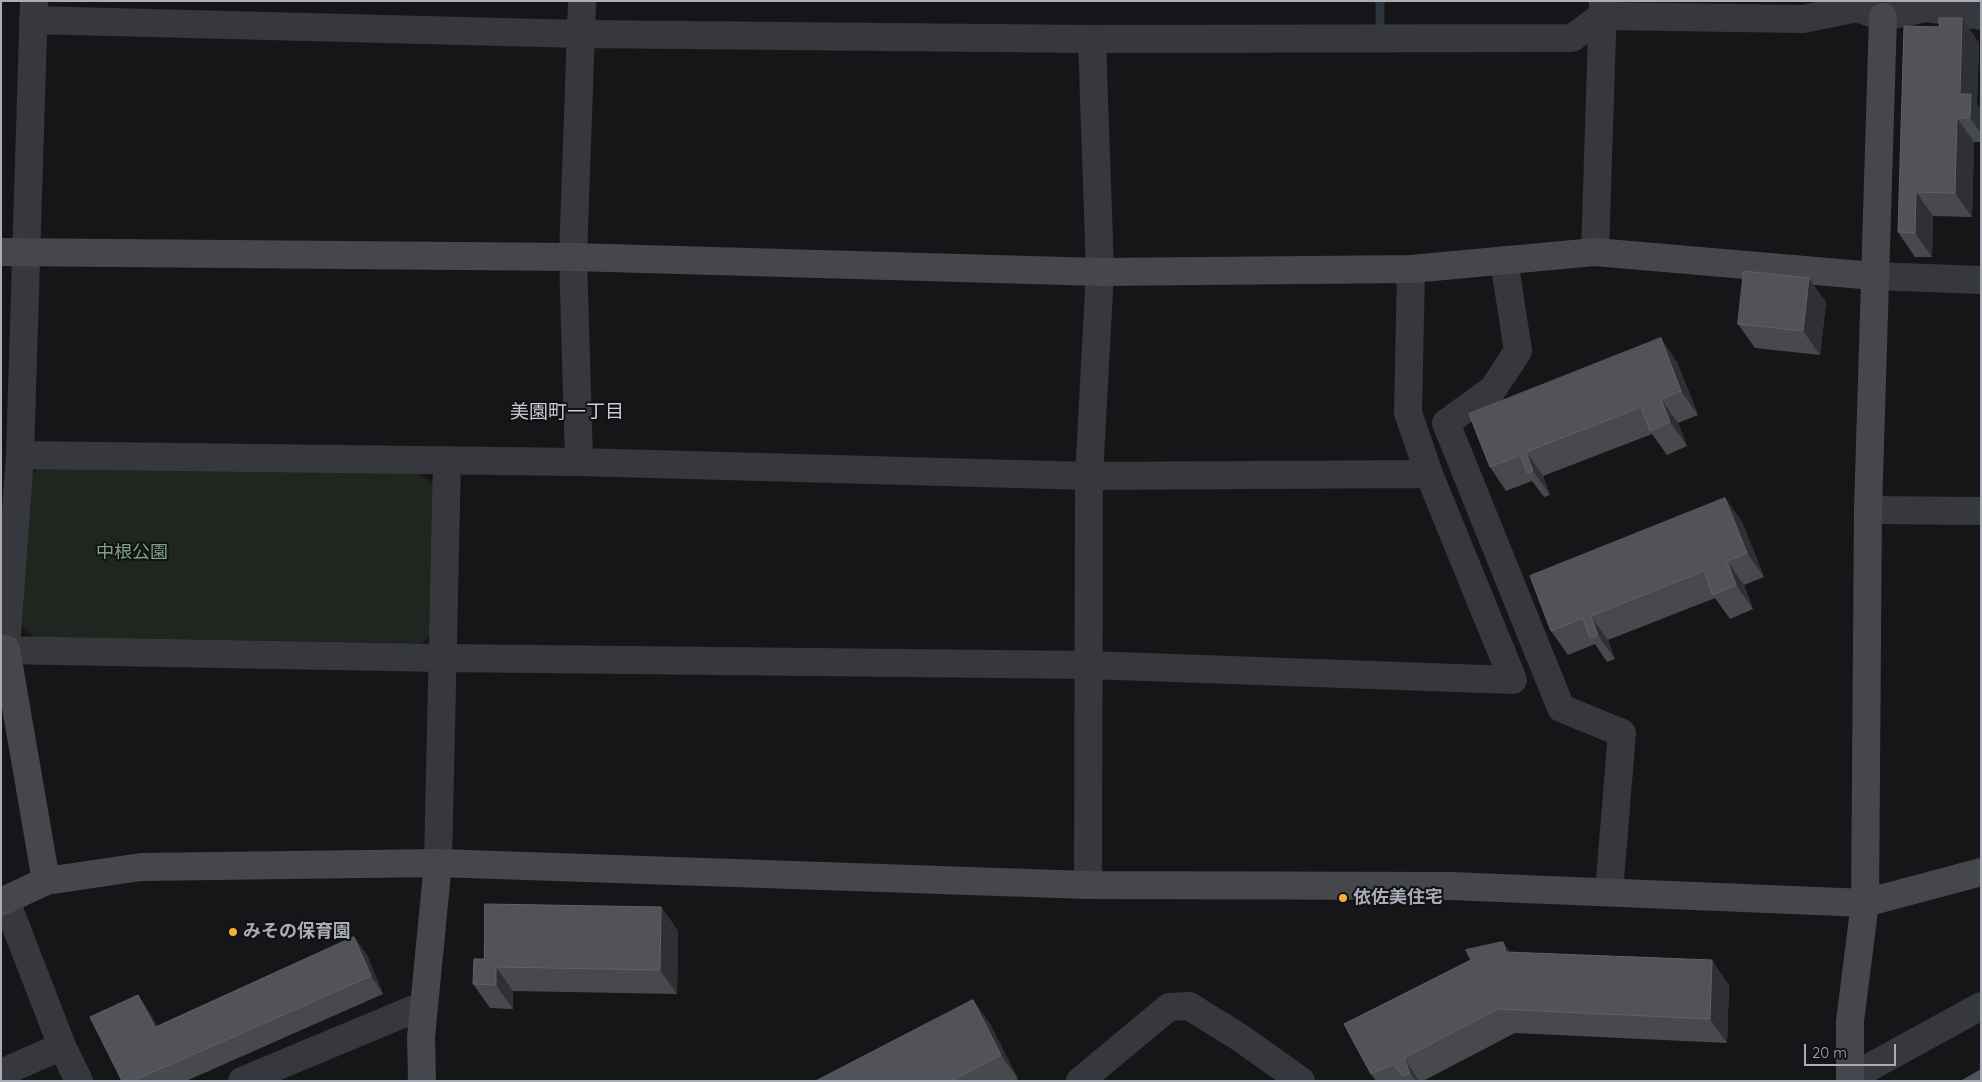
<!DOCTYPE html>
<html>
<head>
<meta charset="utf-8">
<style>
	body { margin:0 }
	#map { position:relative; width:1982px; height:1082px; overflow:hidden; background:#161618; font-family:Quicksand,sans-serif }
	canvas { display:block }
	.frame { position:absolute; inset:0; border:2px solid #a8adb8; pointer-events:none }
	.scale { position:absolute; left:1804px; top:1044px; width:92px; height:22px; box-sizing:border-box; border:2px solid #a8adb8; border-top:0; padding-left:6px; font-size:15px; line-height:18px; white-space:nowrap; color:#a8adb8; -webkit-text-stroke:4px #111113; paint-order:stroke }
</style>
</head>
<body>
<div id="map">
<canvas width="1982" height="1082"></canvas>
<div class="frame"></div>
<div class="scale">20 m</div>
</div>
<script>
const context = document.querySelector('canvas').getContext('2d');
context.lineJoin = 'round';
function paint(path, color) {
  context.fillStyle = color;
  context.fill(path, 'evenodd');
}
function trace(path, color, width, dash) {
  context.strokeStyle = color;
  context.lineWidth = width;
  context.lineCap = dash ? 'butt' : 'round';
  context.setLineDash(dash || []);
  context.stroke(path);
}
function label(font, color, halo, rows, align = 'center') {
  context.font = font + ' Quicksand,"Noto Sans JP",sans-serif';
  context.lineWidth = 4;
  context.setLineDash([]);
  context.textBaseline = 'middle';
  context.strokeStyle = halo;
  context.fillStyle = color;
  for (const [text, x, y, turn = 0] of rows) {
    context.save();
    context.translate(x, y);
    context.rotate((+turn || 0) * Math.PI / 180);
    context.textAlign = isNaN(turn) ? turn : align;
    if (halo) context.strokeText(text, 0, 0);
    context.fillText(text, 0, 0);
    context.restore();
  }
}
paint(new Path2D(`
	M39,467L420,473L433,486L431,636L421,643L35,637L22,626L28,477Z`), '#1e261f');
trace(new Path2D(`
	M1380,26V1`), '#2c353c', 9);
trace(new Path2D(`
	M33,20L581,34L1092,39L1572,38L1602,16L1803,19L1857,8L1883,17L1926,8L1981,16
	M1595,252L1603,3
	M1504,260L1518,351L1493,389L1446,423L1561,708L1622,733L1609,892
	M1411,269L1408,413L1429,474
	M1874,276L1981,280
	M579,462L573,257L582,1
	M1868,510L1981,511
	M6,649L20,455L34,1
	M1,650L443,658L1089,665L1513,680L1429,474L1089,476L579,462L20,455
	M438,863L447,460
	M1088,885L1089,476L1100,272L1092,39
	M6,901L62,1046L79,1081
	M1,1073L62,1046
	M1850,1078L1981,1006
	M242,1081L424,1005
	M1080,1081L1169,1007L1189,1006L1239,1037L1301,1081`), '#37383d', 28);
trace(new Path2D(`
	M1,252L573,257L1100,272L1411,269L1595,252L1874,276
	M6,649L46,881
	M1,902L46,881L141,867L438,863L1088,885L1451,886L1865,903L1981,872
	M422,1081L421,1037L438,863
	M1850,1081V1021L1865,903L1868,510L1883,17`), '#45474d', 28);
paint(new Path2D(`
	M1962,18L1979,43L1977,104L1981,109V142H1974L1972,217L1933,216L1932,257H1915L1898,232L1939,27Z
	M1826,302L1820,355L1755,348L1738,324Z
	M1677,362L1698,415L1678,423L1687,446L1667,455L1652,434L1543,476L1550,495L1544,497L1532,481L1506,491L1490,467Z
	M1725,498L1742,522L1764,577L1744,585L1753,609L1730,619L1715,598L1608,640L1615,659L1607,662L1595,644L1568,655L1551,631Z
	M661,907L678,931L677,994L513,991V1009L490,1008L473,984L484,959Z
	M354,937L367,955L383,994L186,1081H122L150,1013L157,1026Z
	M1510,952L1729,985L1727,1043L1515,1033L1423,1081H1376L1371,1074Z
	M973,1000L990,1024L1018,1079L1014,1081H816Z`), '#47494d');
paint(new Path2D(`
	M1962,18L1979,43L1977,104L1981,109V133L1970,118L1960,94Z
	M1957,118L1974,142L1972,217L1955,193Z
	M1916,192L1933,216L1932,257L1915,233Z
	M1809,278L1826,302L1820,355L1803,331Z
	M1661,338L1677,362L1698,415L1681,391Z
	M1661,399L1678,423L1687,446L1670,422Z
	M1526,452L1543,476L1550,495L1533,471Z
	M1725,498L1742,522L1764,577L1747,553Z
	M1727,561L1744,585L1753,609L1736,585Z
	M1591,616L1608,640L1615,659L1598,635Z
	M661,907L678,931L677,994L660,970Z
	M354,937L367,955L383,994L371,976Z
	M1503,942L1520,966L1506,952Z
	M1712,960L1729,985L1727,1043L1710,1019Z
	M496,967L513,991V1009L496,985Z
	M138,995L150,1013L168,1044L155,1027Z
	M973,1000L990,1024L1018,1079L1001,1055Z
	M1404,1058L1419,1081H1416L1410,1073Z`), '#2f3033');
const building = new Path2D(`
	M1939,18H1962L1960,94H1971L1970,118H1957L1955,193L1916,192L1915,233L1898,232L1904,26L1939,27Z
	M1744,271L1809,278L1803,331L1738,324Z
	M1661,338L1681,391L1661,399L1670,422L1650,431L1641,407L1526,452L1533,471L1527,473L1520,455L1490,467L1469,414Z
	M1725,498L1747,553L1727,561L1736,585L1713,595L1704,571L1591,616L1598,635L1590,638L1583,618L1551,631L1530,576Z
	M485,904L661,907L660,970L496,967V985L473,984L474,959H484Z
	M354,937L371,976L133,1081H122L90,1017L138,995L155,1027Z
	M1503,942L1506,952L1712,960L1710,1019L1498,1009L1404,1058L1410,1073L1402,1076L1394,1064L1371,1074L1344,1024L1471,960L1466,950Z
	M973,1000L1001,1055L951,1081H816Z
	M1981,1070V1081H1962Z`);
paint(building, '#525359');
trace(building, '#5f6168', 1);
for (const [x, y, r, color] of [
	[1343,898,5,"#f2b134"],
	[233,932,5,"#f2b134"]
]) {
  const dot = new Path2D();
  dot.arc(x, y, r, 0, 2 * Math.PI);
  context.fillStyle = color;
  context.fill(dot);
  trace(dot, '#111113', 2);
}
label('18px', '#7fa381', '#111113', [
	["中根公園",132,553]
]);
label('bold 18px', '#a8adb8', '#111113', [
	["依佐美住宅",1353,898],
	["みその保育園",243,932]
], 'left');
label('19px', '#c9ccd4', '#111113', [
	["美園町一丁目",567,412]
]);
</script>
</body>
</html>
